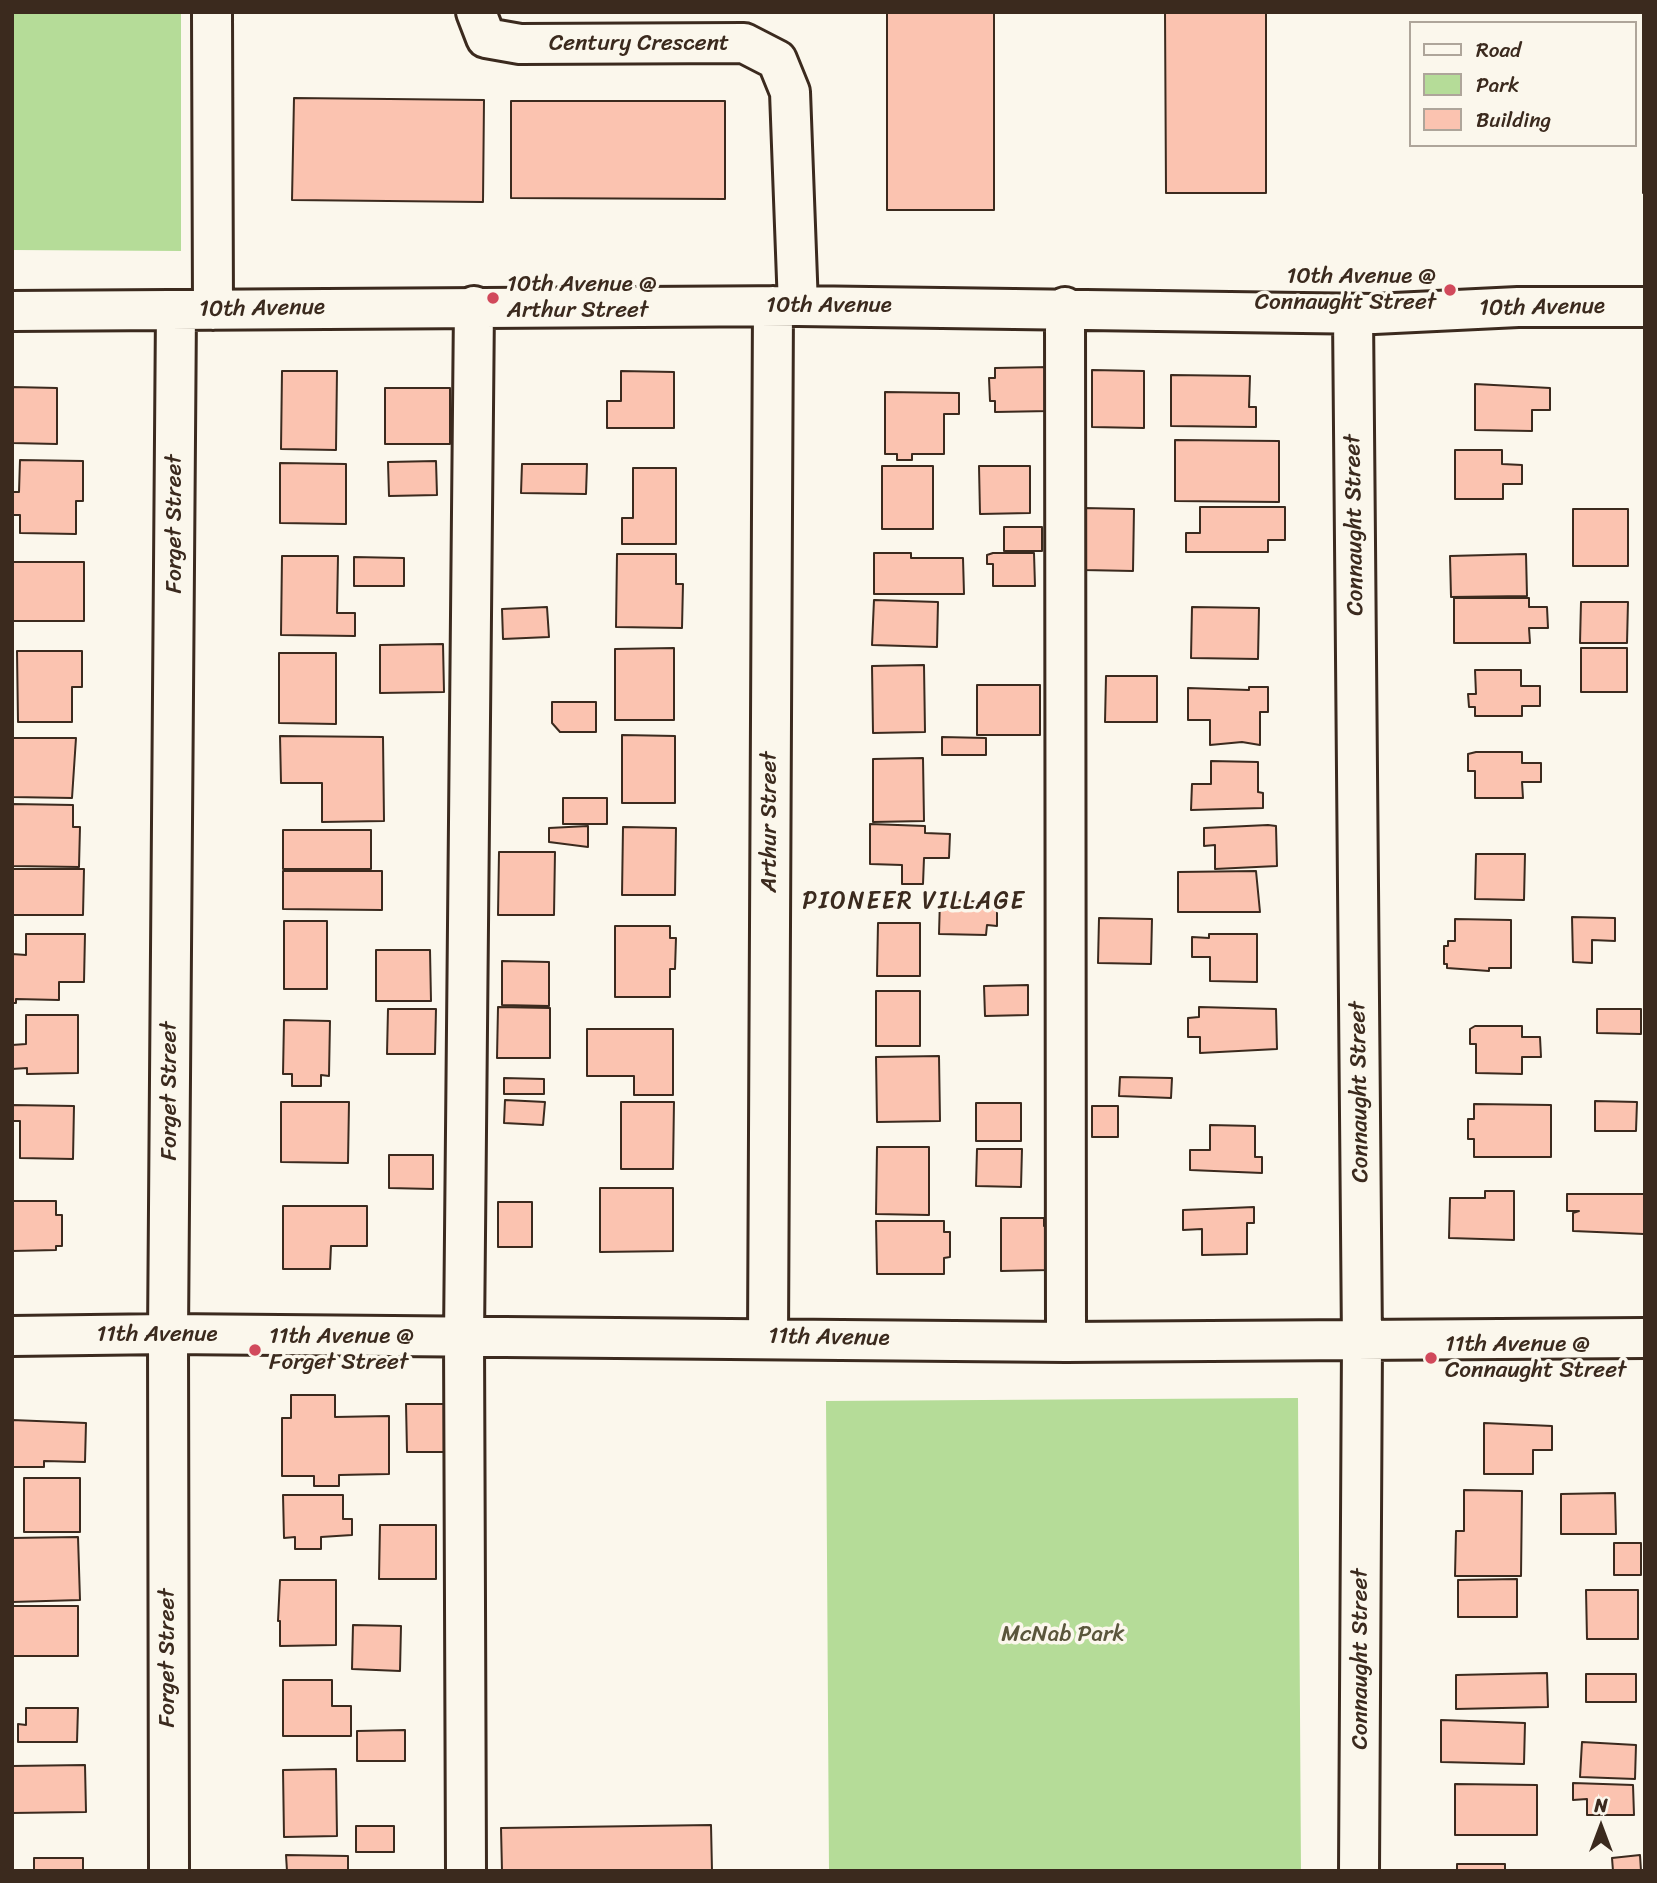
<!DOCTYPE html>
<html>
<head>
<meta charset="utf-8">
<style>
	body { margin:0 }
	#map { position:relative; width:1657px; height:1883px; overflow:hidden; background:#fbf7ec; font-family:Sriracha,sans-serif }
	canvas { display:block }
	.frame { position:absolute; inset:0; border:14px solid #3b2a1e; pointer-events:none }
	.legend { position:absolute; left:1409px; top:21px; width:228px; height:126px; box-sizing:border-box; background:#fbf7ec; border:2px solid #aea59a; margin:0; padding:9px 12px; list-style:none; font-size:21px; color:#3b2a1e }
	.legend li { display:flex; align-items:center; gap:14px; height:35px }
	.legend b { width:35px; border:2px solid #aea59a }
	.north { position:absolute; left:1566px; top:1792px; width:70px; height:70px; -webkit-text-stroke:5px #fbf7ec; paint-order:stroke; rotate:0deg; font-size:19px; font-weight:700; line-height:28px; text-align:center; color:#3b2a1e }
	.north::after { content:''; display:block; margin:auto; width:24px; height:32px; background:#3b2a1e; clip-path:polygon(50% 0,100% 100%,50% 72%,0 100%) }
</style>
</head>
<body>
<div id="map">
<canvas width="1657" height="1883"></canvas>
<div class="frame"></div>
<ul class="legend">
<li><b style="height:9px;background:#fbf7ec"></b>Road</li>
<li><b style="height:19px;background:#b5dc98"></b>Park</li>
<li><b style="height:19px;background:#fbc3b0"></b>Building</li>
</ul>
<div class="north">N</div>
</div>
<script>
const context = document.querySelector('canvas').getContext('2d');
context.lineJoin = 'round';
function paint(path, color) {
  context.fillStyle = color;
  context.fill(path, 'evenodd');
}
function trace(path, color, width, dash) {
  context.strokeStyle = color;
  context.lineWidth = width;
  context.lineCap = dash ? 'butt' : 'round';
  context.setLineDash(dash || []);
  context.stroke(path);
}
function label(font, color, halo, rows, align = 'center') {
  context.font = font + ' Sriracha,sans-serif';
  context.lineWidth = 7;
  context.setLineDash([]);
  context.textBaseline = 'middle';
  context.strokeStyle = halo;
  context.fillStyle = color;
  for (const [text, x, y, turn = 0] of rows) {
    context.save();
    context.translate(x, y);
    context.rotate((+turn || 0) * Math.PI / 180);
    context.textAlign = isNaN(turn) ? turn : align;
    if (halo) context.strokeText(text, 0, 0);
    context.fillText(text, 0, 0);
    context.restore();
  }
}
paint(new Path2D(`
	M12,12H181V251L12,250Z
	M1298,1398L1301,1871H829L826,1401Z`), '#b5dc98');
const building = new Path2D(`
	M887,12H994V210H887Z
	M1165,12H1266V193H1166Z
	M1643,12H1645V193H1643Z
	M294,98L484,100L483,202L292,200Z
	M511,101H725V199L511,198Z
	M1050,367V411L995,412V401H990L989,378H995V368Z
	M1092,370L1144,371V428L1092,427Z
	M282,371H337L336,450L281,449Z
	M621,371L674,372V428H607V401H621Z
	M1171,375L1250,376L1249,407H1256V427L1171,426Z
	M1475,384L1550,388V410H1532V431L1475,430Z
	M12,387L57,388V444L12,443Z
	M385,388H450V444H385Z
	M885,392L959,393V414H944V454H912V460H897V454H885Z
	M1175,440L1279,441V502L1175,501Z
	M1455,450H1502V464L1522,465V484H1503V499H1455Z
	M20,460L83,461V501H76V534L20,533V515H12V492H19Z
	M436,461L437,495L389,496L388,462Z
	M280,463L346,464V524L280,523Z
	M522,464H587L586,494L521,493Z
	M882,466H933V529H882Z
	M979,466H1030V513L980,514Z
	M633,468H676V544H622V518H633Z
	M1200,507H1285V540H1268V552H1186V533H1200Z
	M1083,508L1134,509L1133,571L1083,570Z
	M1573,509H1628V566H1573Z
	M1004,527H1042V551H1004Z
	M874,553H911V558H963L964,594H874Z
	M993,553H1034L1035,586H993V564H987V555Z
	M617,554H676V584H683L682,628L616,627Z
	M1526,554L1527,596L1451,597L1450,556Z
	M282,556H338L337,613H355V636L281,635Z
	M354,557L404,558V586H354Z
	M12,562H84V621H12Z
	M1454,598H1529V607H1547L1548,628H1529L1530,643H1454Z
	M874,600L938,602L937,647L872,645Z
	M1581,602H1628L1627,643H1580Z
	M547,607L549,637L503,639L502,609Z
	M1192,607L1259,608L1258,659L1191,658Z
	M443,644L444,692L380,693V645Z
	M674,648V720H615V649Z
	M1581,648H1627V692H1581Z
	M17,651H82V687H72V722H18Z
	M279,653H336V724L279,723Z
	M924,665L925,732L873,733L872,666Z
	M1475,670H1521V686H1540V706H1522V716H1475V707H1469L1468,694H1476Z
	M1106,676H1157V722H1105Z
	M977,685H1040V735H977Z
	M1249,687H1268V712H1260V745L1242,742L1210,745V720H1188V688L1249,690Z
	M552,702H596V732H560L552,723Z
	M622,735L675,736V803H622Z
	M280,736L383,737L384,821L322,822V783H281Z
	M942,737L986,738V755H942Z
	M12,738H76L72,798L12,797Z
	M1476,752H1522V763H1541V782H1522L1523,798H1475V771H1468V754Z
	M923,758L924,821L873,822V759Z
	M1211,761L1258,762V792L1263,793V808L1191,810L1192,784H1211Z
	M563,798H607V824H563Z
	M12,804L73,805V827H80L79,867L12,866Z
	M870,824L925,826V833L950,834L949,858H924L923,884H902V865L870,864Z
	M1268,825L1276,826L1277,866L1215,869V845L1204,846V828Z
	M588,826V847L549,842V828Z
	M623,827L676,828L675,895H622Z
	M283,830H371V869H283Z
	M499,852H555L554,915H498Z
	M1476,854H1525L1524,900L1475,899Z
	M12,869H84L83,915H12Z
	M283,871H382V910L283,909Z
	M1256,871L1260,912H1178V872Z
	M940,899L997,903V926L987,925L986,935L939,934Z
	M1572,917L1615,918V941L1592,940V963L1573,962Z
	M1099,918L1152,919L1151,964L1098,963Z
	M1455,919L1511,920V968H1489V971L1447,968V964H1444V946H1448V941H1455Z
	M284,921H327V989H284Z
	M878,923H920V976H877Z
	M615,926H670V938H676L675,969H670V997H615Z
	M26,934H85L84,982H59V1000L16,999V1003H12V954L26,955Z
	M1209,934H1257V982L1210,981V957H1192V937L1209,938Z
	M376,950H430L431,1001H376Z
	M502,961L549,962V1006L502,1005Z
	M1028,985V1015L985,1016L984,986Z
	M876,991H920V1046H876Z
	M498,1007L550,1008V1058H497Z
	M1199,1007L1276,1009L1277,1049L1200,1053V1037H1188V1018L1199,1017Z
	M388,1009H436L435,1054H387Z
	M1597,1009H1641V1034L1597,1033Z
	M26,1015H78V1073L27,1074V1068L12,1069V1045L26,1044Z
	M284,1020L330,1021L329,1076L321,1075V1086H292V1074H283Z
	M1475,1026H1522V1037H1540L1541,1057H1522V1074L1476,1073V1044H1470V1029Z
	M587,1029H673V1095H634V1076H587Z
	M939,1056L940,1121L877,1122L876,1057Z
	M1120,1077L1172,1078L1171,1098L1119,1096Z
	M504,1078L544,1079V1094H504Z
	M505,1100L545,1102L543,1125L504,1123Z
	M1595,1101L1637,1102L1636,1131H1595Z
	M281,1102H349L348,1163L281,1162Z
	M621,1102H674L673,1169H621Z
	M976,1103H1021V1141H976Z
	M1474,1104L1551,1105V1157H1474V1139H1468V1119H1474Z
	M12,1105L74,1106L73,1159L20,1158V1121H12Z
	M1092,1106H1118V1137H1092Z
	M1210,1125L1255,1126V1157H1262V1173L1190,1170V1150H1210Z
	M877,1147H929V1215L876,1214Z
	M977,1149H1022L1021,1187L976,1186Z
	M389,1155H433V1189L389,1188Z
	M600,1188H673V1251L600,1252Z
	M1485,1191H1514V1240L1449,1238L1450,1198H1485Z
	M1567,1194H1644V1234L1573,1231V1213L1579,1211H1567Z
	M12,1201H56V1215H62V1246H56V1250L12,1251Z
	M498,1202H532V1247H498Z
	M283,1206H367V1246H331L330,1269H283Z
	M1254,1207V1223H1247V1254L1202,1255V1229L1183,1230V1210Z
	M1001,1218H1044V1226H1049V1270L1001,1271Z
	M876,1221H944V1232H950V1257L944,1258V1274H877Z
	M291,1395H335V1417L389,1416V1474L339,1475V1486H314V1476H282V1418H291Z
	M406,1404H455V1452H407Z
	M12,1420L86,1423L85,1462L44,1461V1467H12Z
	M1484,1423L1552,1426V1450H1533V1474H1484Z
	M24,1478H80V1532H24Z
	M1464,1490L1522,1491L1521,1576H1455L1456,1531H1464Z
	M1615,1493L1616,1534H1561V1494Z
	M283,1495H343V1519H352V1535L321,1537V1549H295V1537L284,1538Z
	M380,1525H436V1579H379Z
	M78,1537L80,1600L12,1602V1538Z
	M1614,1543H1641V1575H1614Z
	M1517,1579V1617H1458V1580Z
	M280,1580H336V1645L280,1646V1621H278Z
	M1586,1590H1638V1639H1587Z
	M12,1606H78V1656H12Z
	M353,1625L401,1626L400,1671L352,1669Z
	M1547,1673L1548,1707L1456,1709V1675Z
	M1586,1674H1636V1702H1586Z
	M283,1680H332V1706H351V1736H283Z
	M26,1708H78L77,1742H18V1724L26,1725Z
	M1441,1720L1525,1723L1524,1764L1441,1762Z
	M405,1730V1761H357V1731Z
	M1582,1742L1636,1745L1635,1779L1580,1777Z
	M85,1765L86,1812L12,1813V1766Z
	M336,1769L337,1836L284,1837L283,1770Z
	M1573,1783L1633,1785L1634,1815H1587V1799L1573,1800Z
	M1455,1784L1537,1785V1835H1455Z
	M711,1825L712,1871H502L501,1828Z
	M356,1826H394V1852H356Z
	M286,1855L348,1856V1871H287Z
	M1640,1855L1641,1871H1613L1612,1858Z
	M34,1858H83V1871H34Z
	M1457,1864H1505V1871H1457Z`);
paint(building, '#fbc3b0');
trace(building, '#3b2a1e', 2);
const minor = new Path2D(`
	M212,12L213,310
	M476,12L486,38L520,44L744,43L777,60L790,92L798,306
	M1065,307L1066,1342
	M12,311L798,306L1374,314L1518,307H1645
	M1353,314L1362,1342L1359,1871
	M12,1336L168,1334L1066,1342L1645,1338
	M768,1338L773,306
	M169,1871L168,1334L176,310
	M466,1871L464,1337L474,306`);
trace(minor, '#3b2a1e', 44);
trace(minor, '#fbf7ec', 38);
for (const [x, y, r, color] of [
	[1450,290,7,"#d1495b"],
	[493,298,7,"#d1495b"],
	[255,1350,7,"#d1495b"],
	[1431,1358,7,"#d1495b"]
]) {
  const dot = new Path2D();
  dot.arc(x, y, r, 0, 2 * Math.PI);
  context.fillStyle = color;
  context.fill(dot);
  trace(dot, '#fbf7ec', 2.5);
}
label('23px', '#3b2a1e', '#fbf7ec', [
	["Century Crescent",639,44],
	["10th Avenue",829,306],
	["10th Avenue",1542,308,-1],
	["10th Avenue",262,309,-1],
	["Forget Street",175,524,-90],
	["Connaught Street",1355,525,-91],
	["Arthur Street",770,822,-90],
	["Forget Street",170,1091,-90],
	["Connaught Street",1360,1092,-91],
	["11th Avenue",157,1335],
	["11th Avenue",829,1338,1],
	["Forget Street",168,1658,-90],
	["Connaught Street",1361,1659,-90]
]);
label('23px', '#3b2a1e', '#fbf7ec', [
	["10th Avenue @",1436,277,"right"],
	["Connaught Street",1436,303,"right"],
	["10th Avenue @",507,285],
	["Arthur Street",507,311],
	["11th Avenue @",269,1337],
	["Forget Street",269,1363],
	["11th Avenue @",1445,1345],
	["Connaught Street",1445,1371]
], 'left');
label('23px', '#5a563c', '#fbf7ec', [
	["McNab Park",1063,1635]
]);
context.letterSpacing = '2px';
label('24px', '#3b2a1e', '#fbf7ec', [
	["PIONEER VILLAGE",914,902]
]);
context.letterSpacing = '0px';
</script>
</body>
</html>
